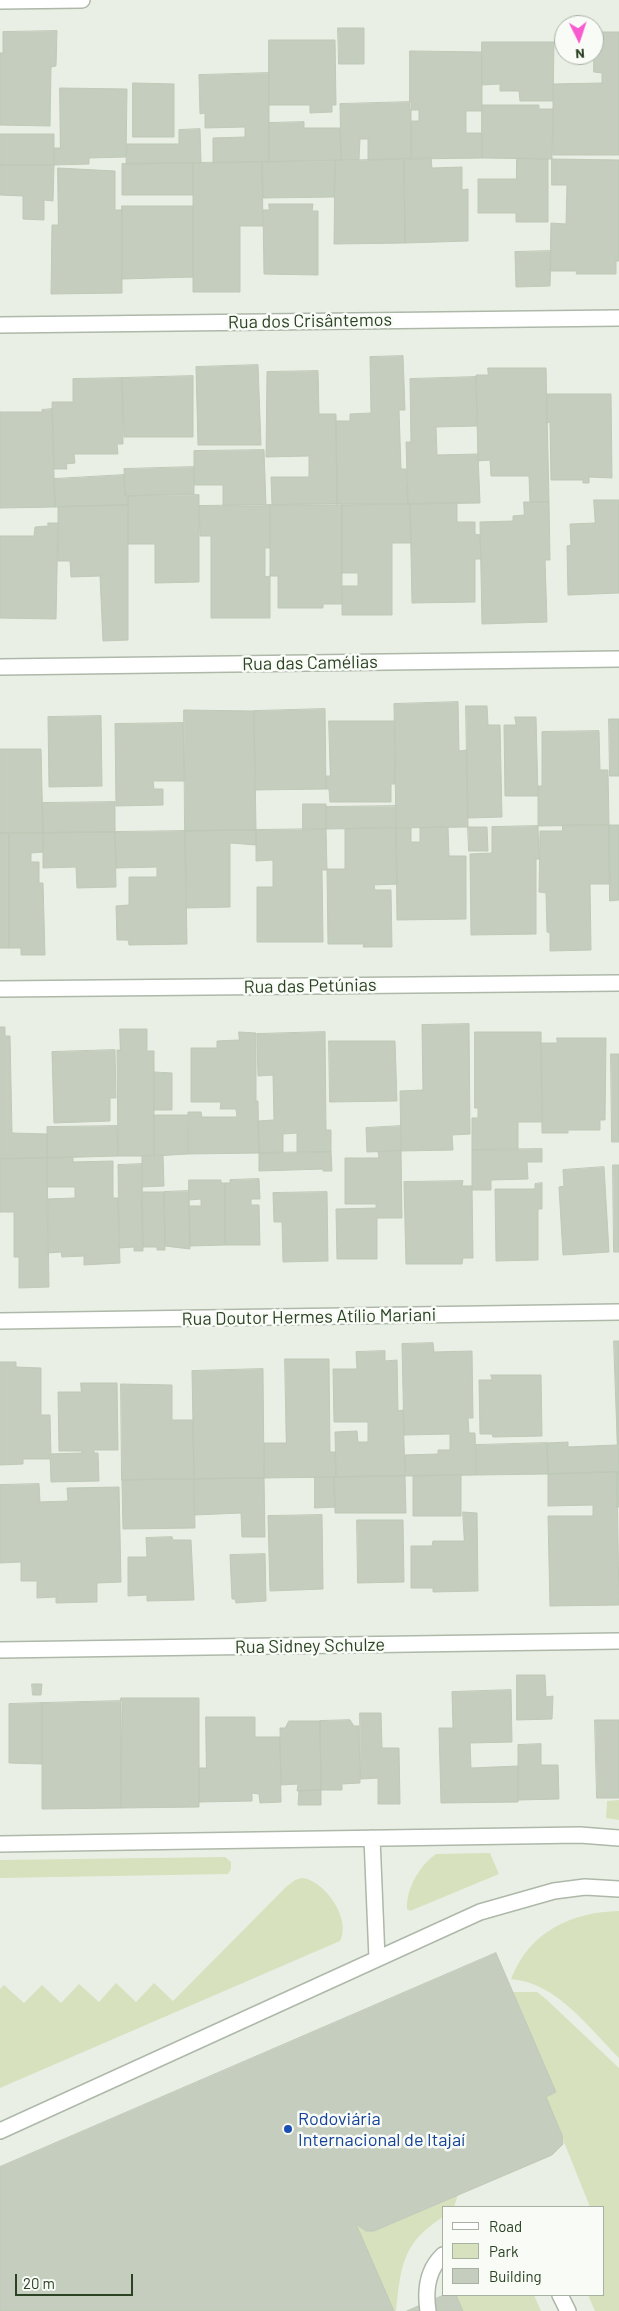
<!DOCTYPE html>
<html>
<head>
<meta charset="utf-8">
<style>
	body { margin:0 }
	#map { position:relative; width:619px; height:2311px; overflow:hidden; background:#eaefe6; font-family:Barlow,sans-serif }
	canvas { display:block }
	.legend { position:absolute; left:442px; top:2206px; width:162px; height:90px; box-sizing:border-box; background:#f9fbf7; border:1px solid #a7b1a2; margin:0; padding:6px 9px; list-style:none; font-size:15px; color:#2b4223 }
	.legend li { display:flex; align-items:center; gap:10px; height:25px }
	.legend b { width:25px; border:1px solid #a7b1a2 }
	.north { position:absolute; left:554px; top:15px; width:50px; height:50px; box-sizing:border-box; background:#f9fbf7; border:1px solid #a7b1a2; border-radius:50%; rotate:176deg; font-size:14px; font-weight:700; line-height:20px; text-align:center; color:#2b4223 }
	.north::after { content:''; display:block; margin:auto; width:18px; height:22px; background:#f75bcf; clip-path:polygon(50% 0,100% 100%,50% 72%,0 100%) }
	.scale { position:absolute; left:15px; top:2274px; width:118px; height:22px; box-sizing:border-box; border:2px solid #2b4223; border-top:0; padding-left:6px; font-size:15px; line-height:18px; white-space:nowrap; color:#2b4223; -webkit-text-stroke:4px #f9fbf7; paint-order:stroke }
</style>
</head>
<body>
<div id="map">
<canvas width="619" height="2311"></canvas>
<ul class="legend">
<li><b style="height:6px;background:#fff"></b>Road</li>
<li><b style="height:14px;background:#d7e1be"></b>Park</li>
<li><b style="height:14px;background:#c4cdbe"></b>Building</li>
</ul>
<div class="north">N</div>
<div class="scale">20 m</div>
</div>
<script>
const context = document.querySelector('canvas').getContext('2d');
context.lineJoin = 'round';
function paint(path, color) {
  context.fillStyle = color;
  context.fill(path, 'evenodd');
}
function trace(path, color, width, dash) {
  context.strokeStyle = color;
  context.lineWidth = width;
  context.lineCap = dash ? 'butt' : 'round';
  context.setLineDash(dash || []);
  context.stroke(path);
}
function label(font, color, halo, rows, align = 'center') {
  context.font = font + ' Barlow,sans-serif';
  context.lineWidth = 5;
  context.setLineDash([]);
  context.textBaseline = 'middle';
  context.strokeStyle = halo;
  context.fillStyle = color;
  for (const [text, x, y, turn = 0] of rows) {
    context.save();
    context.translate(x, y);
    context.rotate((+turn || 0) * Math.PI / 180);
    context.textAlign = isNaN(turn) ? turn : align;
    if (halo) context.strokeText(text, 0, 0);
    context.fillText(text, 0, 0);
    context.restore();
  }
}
paint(new Path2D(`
	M619,1800V1820L606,1818L607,1801Z
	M490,1853L499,1874L410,1911L407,1909C406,1889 419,1866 436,1854Z
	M225,1857L231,1862V1869L228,1874L0,1878V1860Z
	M302,1878C325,1880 352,1920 340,1941L0,2088V1989L4,1985L24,2003L42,1985L61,2003L79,1984L99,2002L116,1983L136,2002L154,1983L173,2001L286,1887L295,1880Z
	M619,1911V2058C588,2027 557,1983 511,1979C529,1932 571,1912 619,1911Z
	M513,1992H537L546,1999L619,2068V2311H595L588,2295H603V2207H590L546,2097L556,2092Z
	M458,2195L454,2207H443V2217C402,2243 401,2266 396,2311H394L356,2224L366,2231H374Z
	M456,2295H534L541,2311H463Z`), '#d7e1be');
const building = new Path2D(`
	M338,28H364V64H339Z
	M57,31L56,66L51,67L50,126L0,125V53H3V32Z
	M594,32H619V155H553V84L602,83V73L594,72Z
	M269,40H335L336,105H332V112L310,113V105H269Z
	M482,42H554L553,101H520L519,91H500V84L482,85Z
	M410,51L482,52V111H466V133H482V158L411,159V121H419V110H410Z
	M269,73V162L213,163V138L245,137V127L205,128V113L200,114L199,75Z
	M133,83L174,84V137H133Z
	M60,88L127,89L126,157L89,158V164L54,165V148H60Z
	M411,102V159L368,160V139H360L359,160H341L340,104Z
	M482,105H539V109H553L552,159L482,158Z
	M304,122V128H340L341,160L269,162V123Z
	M200,129L201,163L126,164L127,144H179V130Z
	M0,134H54V165H0Z
	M431,158L432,168L462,167V190L468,189V241L405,243L404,159Z
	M517,158L548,159V222H516V213H478V179H516Z
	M404,159L405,243L334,244L335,161Z
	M552,159L619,160V261H616V274H576L577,271H550L551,223L566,224L567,185H552Z
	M335,161L334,197L263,198L262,162Z
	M262,162L263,226H240V292H193V163Z
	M193,163V195H122V164Z
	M0,165H54L53,201L44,200V220L23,219V196L0,195Z
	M58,168L115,171V210H122V293L51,294L52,225H58Z
	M269,204H313L312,211H318V275L264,274L263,210H269Z
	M122,206H193V277L122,279Z
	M551,251L550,286L516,287L515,252Z
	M403,356L405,410H399L401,469H406L408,504L337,505L336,421H350V414L371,413L370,357Z
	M258,365L261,445H198L196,367Z
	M488,368H546L549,502H530L529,476H491L490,460L478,461L476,375H488Z
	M318,371L319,414H336L337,505H272L271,477H309V456L266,457L267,372Z
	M193,376V437H124L122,378Z
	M476,377L477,426L436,427L437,455L478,454L480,503L408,504L406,442H411L410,379Z
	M122,378L123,444H117L118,454H74L75,463L66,464L67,469H54L52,402H73V379Z
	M547,394H611L612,478L589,477V483H583V480H551L550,422L547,423Z
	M52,409L55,507L0,508V412H42V410Z
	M264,450L266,506H223V485H194V451Z
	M194,467V494L125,496L124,469Z
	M124,475L125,496H128V505L55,507L54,479Z
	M199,495V582L155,583V544H128V496Z
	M594,500H619V593L568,595L567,546L571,545L570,524L595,523Z
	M524,502H549L550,560H545L547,622L482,624L480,522L513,521V516L524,515Z
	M457,503V522H475V534L480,535L481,559H475V602L412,603L410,504Z
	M342,504V604H323V608H278V576H270V505Z
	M342,504H410L411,543H392V615H342V586H358V573H342Z
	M128,505V640L103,641L100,576L71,577L70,561H58V507Z
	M270,505V548H265V577L270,576V618H211V536H200L199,506Z
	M48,523H58L56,619L0,618V536H34L35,527L48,526Z
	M458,702L459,751L467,750L468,827L396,828L394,704Z
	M466,706H487L488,725H500L502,817L468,818Z
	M325,709L326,789L255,790L254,711Z
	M184,710L254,711L256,830L185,831Z
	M101,716L102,786L49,787L48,717Z
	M515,717H536L538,796H505L504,725H516Z
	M609,719H619V776H610Z
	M329,721H395V784H391V802H330L329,789H326V776H330Z
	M183,723L185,781H153L154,789H163V805L116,806L115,724Z
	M599,731L600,770H608L609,825L538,826V786H542V732Z
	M0,749H41L43,833H0Z
	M115,802V832L43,833L42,803Z
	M303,804H326V829L303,830Z
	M396,806V828L326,829V807Z
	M563,825H609L610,884H590L591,950L550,951V933L547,932L546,893L539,892L540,831H562Z
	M609,825H619V900L610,901Z
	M538,826L539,859H536V934L471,935L470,854L492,853V827Z
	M448,827L449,856H466V919L397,920L396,828H411V842H420V828Z
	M468,827H487L488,851H469Z
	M396,828L397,884L374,885L375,890H391L392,947H363L364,944H328L327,869H345V829Z
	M326,829L327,870H322L323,942H257V887H273V860L256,861V830Z
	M256,830V845L230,843V907L186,908L185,831Z
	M185,831L187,944L129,945L128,940H117L116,906L129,905V877H157V867L116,868L115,832Z
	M115,832L116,887L77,888L76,867L43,868V833Z
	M0,833H9V948H0Z
	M9,833H43V852L31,853V862H39V883H43L45,955H21V948H9Z
	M469,1024L470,1134L452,1135L453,1150L401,1151L400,1091L423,1090L422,1025Z
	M0,1027H5V1036H10L12,1133L47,1134V1158L0,1159Z
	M120,1029H147V1051H154V1156H118L117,1050H120Z
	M239,1032L256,1033V1101H258L259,1153L188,1154V1112H201L202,1117H237L236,1109H220L221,1102H191V1048H217V1041L239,1040Z
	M325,1032L326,1130H331V1152L297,1153V1133L283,1134V1153H259L258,1121L274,1120L273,1075L258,1076L257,1034Z
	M475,1032H541L542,1122H518V1150H472V1118H478V1108H475Z
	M557,1038H606L605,1120H600V1130H568V1133H542L541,1043H557Z
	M329,1041H395L397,1101L330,1102Z
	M115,1050L116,1098H110V1121L54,1123L52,1052Z
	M611,1054H619V1142H612Z
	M154,1072L172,1073V1110H154Z
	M154,1115H189L188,1154L154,1156Z
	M117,1126L118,1156L47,1158V1127Z
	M401,1126V1151L367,1152L366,1128Z
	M542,1149V1162H527L528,1179L491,1180V1190H472V1150Z
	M401,1151L402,1218H377V1259H337L336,1209L376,1208V1204H345V1158H379L378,1152Z
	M331,1152L332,1171H323V1169L259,1171V1153Z
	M163,1155L164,1186L142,1187V1156Z
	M73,1157V1162L113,1161V1198H118L120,1263L84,1265V1256L62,1257L61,1252L48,1253L47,1199L75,1198V1187H47V1158Z
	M47,1158L49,1287L19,1288V1257H14V1212H0V1159Z
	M142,1164L143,1251H134V1247L119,1248L118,1165Z
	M613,1165H619V1252H614Z
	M604,1167L609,1252L563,1255L559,1187L564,1186L563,1170Z
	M259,1179L260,1199H251V1205H259L260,1245H225V1183H230V1180Z
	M189,1180H221V1183H225V1245L190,1246L189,1206H201V1199L189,1200Z
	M463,1181L462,1186H472L473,1258H463L462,1264H406L404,1182Z
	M542,1183V1209H538V1260L496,1261L495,1189H535V1184Z
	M189,1191L190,1249L165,1246L164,1192Z
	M142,1192H164L165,1250H157V1247H143Z
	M327,1192L328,1261L283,1262L282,1222H274L273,1193Z
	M614,1341H619V1472L548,1474L547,1443L568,1442V1447L617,1445Z
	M433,1343L434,1352L472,1351L473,1418H468L469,1433H475L476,1475L405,1476V1455L438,1454V1450H450V1434L404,1435L402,1344Z
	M385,1351V1361L397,1360L398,1411L403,1410L405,1476L336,1477L335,1432L357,1431L358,1442H368V1422H334L333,1369H357L356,1352Z
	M285,1359H329L330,1452H335L336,1477L264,1478V1443H286Z
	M0,1362H16V1367L41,1368V1415H50L51,1459H23V1464L0,1465Z
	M263,1369L264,1478L194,1479L192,1371Z
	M491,1375H541L542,1436L493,1437L492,1434H480L479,1380H492Z
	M81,1383H117L118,1450H94V1453H98L99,1481L51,1482L50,1454L82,1453V1451H59L58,1392H81Z
	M121,1384L172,1385V1420H193L194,1479L122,1480Z
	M547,1443L548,1474L476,1475V1445Z
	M617,1472L619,1605L550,1606L548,1516H593V1505L548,1506V1474Z
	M617,1472H619V1507H617Z
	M461,1475V1516H413V1476Z
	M405,1476L406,1513H335L334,1477Z
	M315,1477H334L335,1507L315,1508Z
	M264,1478L265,1537H242L241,1513L194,1515V1479Z
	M194,1479L195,1528L123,1529L122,1480Z
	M39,1484L40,1502L68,1501L67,1488L119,1487L121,1582L97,1583V1602L56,1603V1597L37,1598V1581H21V1562L0,1563V1485Z
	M463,1512L477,1513L478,1591L433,1592V1588H411V1546H432L433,1541H464Z
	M322,1515L323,1589L270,1591L268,1516Z
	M357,1520H403L404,1582L358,1583Z
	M172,1537L173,1540H191L194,1600L147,1601V1595L128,1596V1557H147L146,1538Z
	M265,1554L266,1601L236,1603L235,1599H232L230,1555Z
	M517,1675H545L546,1697L553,1696L552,1719L517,1720Z
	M32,1684H42L41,1695H33Z
	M511,1690L512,1742L470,1743L471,1768L518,1766V1802L441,1803L439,1728H453L452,1692Z
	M121,1698H199V1807L121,1808Z
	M122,1701L121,1808L42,1809V1703Z
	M42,1703V1764L9,1763V1704Z
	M360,1713H381L382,1748H399L400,1804H378V1778L361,1779Z
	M206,1717H255V1737H280L281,1802L260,1803L259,1794L252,1793V1801L199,1802V1768H206Z
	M350,1720L354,1726H359L360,1783L342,1784V1790H321L320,1721Z
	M595,1720H619V1798H597Z
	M289,1721H320L321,1790L297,1791L298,1784L281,1785L280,1728H285Z
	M541,1744V1765H558L559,1799L518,1800V1745Z
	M321,1790V1805H298L299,1791Z
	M496,1953L556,2092L546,2097L562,2135L563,2144L552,2155L374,2231H366L356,2224L394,2311H0V2167Z
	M444,2295H456L463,2311H407Z`);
paint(building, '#c4cdbe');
trace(building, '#bfc9b7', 1);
const lane = new Path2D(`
	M372,1838L377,1959
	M0,1844L580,1835L619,1838
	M0,2131L480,1912L554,1891L585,1887L619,1889
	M560,2295L568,2311
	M428,2311C425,2291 427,2270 443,2255`);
const street = new Path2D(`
	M0,1L82,0
	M0,325L619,318
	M0,667L619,659
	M0,989L619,983
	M0,1321L619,1312
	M0,1650L619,1641`);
trace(lane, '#adb8a8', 18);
trace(street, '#adb8a8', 18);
trace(lane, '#fff', 15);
trace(street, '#fff', 15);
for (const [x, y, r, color] of [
	[288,2129,5,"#1a4fb4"]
]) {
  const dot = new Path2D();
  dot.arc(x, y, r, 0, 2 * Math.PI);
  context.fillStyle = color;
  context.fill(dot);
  trace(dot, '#f9fbf7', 2);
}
label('18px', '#2b4223', '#f9fbf7', [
	["Rua dos Crisântemos",310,321,-1],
	["Rua das Camélias",310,663,-1],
	["Rua das Petúnias",310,986,-1],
	["Rua Doutor Hermes Atílio Mariani",309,1317,-1],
	["Rua Sidney Schulze",310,1646,-1]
]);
label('18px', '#164399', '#f9fbf7', [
	["Rodoviária",298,2119],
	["Internacional de Itajaí",298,2140]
], 'left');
</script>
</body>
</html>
